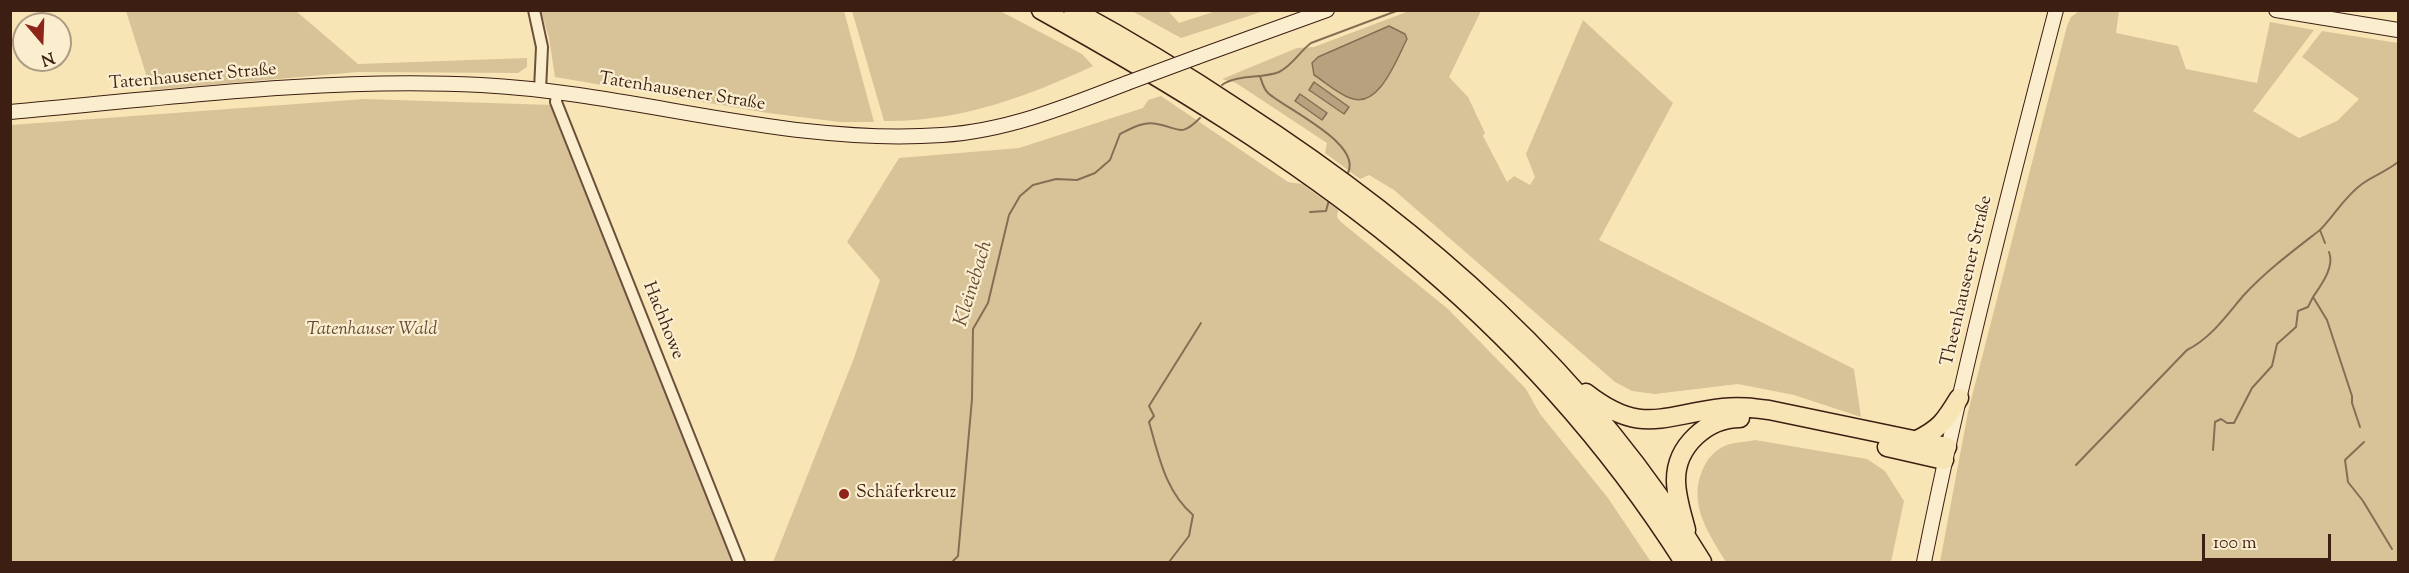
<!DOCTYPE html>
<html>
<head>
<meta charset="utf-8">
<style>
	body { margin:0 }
	#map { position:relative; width:2409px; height:573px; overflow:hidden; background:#f8e5b5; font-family:"Sorts Mill Goudy",serif }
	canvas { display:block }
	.frame { position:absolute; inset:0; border:12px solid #3d1e13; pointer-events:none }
	.north { position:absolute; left:12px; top:12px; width:60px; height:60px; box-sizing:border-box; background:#faeecf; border:2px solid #ae9b84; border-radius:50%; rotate:161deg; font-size:16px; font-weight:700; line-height:24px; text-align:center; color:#3d1e13 }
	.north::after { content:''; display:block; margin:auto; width:21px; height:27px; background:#8f2418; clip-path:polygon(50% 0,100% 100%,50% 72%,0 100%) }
	.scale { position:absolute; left:2202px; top:534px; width:129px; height:27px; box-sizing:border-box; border:3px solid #3d1e13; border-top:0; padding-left:8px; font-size:18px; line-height:21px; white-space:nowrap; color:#3d1e13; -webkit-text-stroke:4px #faeecf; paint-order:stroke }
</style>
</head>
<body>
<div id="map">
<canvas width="2409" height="573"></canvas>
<div class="frame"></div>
<div class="north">N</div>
<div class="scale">100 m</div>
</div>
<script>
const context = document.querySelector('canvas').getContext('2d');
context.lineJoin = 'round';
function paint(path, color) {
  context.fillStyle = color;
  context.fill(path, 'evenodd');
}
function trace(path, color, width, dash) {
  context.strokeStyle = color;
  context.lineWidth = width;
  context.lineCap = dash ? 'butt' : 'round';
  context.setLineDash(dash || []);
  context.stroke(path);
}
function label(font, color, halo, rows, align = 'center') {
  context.font = font + ' "Sorts Mill Goudy",serif';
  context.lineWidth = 4.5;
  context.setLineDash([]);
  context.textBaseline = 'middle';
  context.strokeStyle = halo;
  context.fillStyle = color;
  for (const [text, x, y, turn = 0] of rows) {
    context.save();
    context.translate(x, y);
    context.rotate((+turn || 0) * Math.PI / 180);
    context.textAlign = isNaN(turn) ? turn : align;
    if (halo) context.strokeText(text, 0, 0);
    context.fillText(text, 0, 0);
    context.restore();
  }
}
paint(new Path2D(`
	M126,11H296L358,64L527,58V67L518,73L358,72L151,90Z
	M541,11H844L874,122H840L768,113L555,77L549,38Z
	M852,11H1000L1082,54L1093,66C1027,97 958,122 884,121Z
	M1132,11H1168L1179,23L1216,11H1264L1181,38Z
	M1409,11H1481L1449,77L1468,97L1485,133L1483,136L1507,182L1514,176L1530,185L1535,177L1526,154L1583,20L1673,103L1599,240L1854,369L1861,417L1794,395L1738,384L1655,394L1632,391L1615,382L1394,190L1369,175L1360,179L1325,153L1327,143L1236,83L1222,79L1297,48L1314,47Z
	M2079,11H2119L2116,33L2178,46L2186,69L2257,83L2270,22L2314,30L2253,111L2299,138L2337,121L2359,99L2302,57L2322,31L2398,43V562H1940L1968,412L2067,26L2071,17Z
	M1161,96L1288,182L1302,184L1338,210L1337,217L1341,222L1448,309L1526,389L1540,414L1608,498L1651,562H773L854,358L880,280L847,242L899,158L1019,148L1143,108L1148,100Z
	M364,99L553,105L733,562H11V125Z
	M1755,440L1867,459L1885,471L1904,501L1891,562H1726C1709,534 1688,505 1702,471C1707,459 1714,450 1727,445C1735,442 1746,442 1755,440Z`), '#d8c399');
const water = new Path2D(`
	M1389,26L1405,34L1407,39C1397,58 1379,110 1350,98C1337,93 1325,82 1314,75L1312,63L1318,57Z
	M1314,82L1349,107L1344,114L1309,90Z
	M1300,94L1327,113L1322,120L1295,101Z`);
paint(water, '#b8a17e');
trace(water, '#876d53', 1.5);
trace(new Path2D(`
	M1260,76C1262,82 1263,88 1268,93C1287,110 1368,146 1346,176
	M1222,85C1238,74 1261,79 1279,72C1293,65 1299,52 1311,43L1399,10
	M1310,212L1326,211L1329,200
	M2325,243L2320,230C2335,215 2344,197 2362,184C2373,176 2387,171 2398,162
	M2329,252C2335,267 2321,285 2313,297L2327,320L2352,396V403L2360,427
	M2364,442L2345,460L2348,482L2363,501L2392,549
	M2213,450L2215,422L2221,419L2227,423H2234L2252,388L2272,366L2277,344L2296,327L2298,311L2308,307L2313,297
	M2076,465L2187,350C2211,338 2226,316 2243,296C2266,271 2293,251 2320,230
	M952,562L958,556L972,399L973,329L988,303L1009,215L1020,196L1033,185L1056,179L1077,180L1095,173L1110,160L1120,134C1132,128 1143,121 1157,124C1180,128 1180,138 1200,118
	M1169,562L1189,536L1193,515C1165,491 1159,456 1149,422L1154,416L1149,406L1201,323`), '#876d53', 2);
const street = new Path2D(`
	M534,10L542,47L540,90
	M557,92L556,102L739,562`);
const secondary = new Path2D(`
	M2276,10L2398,30
	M1197,57L1327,10
	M10,112C166,98 324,77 481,85C636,93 786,146 942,135C1007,131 1068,106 1127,83
	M1924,562C1961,377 2008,194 2056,10`);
const highway = new Path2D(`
	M1041,10C1302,155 1521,305 1684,562
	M1073,10C1130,41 1186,75 1240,111C1422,229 1589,374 1702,562
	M1586,393C1641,436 1662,415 1723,408C1739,406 1754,408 1769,410L1947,447
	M1915,441C1940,429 1945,421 1959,398
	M1887,447L1944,460
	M1686,530C1682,514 1676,497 1676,480C1676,446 1707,418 1740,418`);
trace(street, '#6c503c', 14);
trace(secondary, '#3d1e13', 16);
trace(highway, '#3d1e13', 21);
trace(street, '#faeecf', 10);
trace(secondary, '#faeecf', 14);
trace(highway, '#f8e5b5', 18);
const secondaryBridge = new Path2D(`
	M1127,83L1197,57`);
trace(secondaryBridge, '#3d1e13', 16, []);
trace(secondaryBridge, '#faeecf', 14);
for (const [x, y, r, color] of [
	[844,494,6,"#8f2418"]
]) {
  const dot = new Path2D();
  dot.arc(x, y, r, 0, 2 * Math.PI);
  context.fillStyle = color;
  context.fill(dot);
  trace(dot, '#faeecf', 2);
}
label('18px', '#3d1e13', '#faeecf', [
	["Tatenhausener Straße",193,78,-5],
	["Tatenhausener Straße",682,93,9],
	["Theenhausener Straße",1968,281,-77],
	["Hachhowe",662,321,68]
]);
label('italic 18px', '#644734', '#faeecf', [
	["Tatenhauser Wald",372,331]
]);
label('18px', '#3d1e13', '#faeecf', [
	["Schäferkreuz",856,494]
], 'left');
label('italic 20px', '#684c38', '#faeecf', [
	["Kleinebach",975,284,-73]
]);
</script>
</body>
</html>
